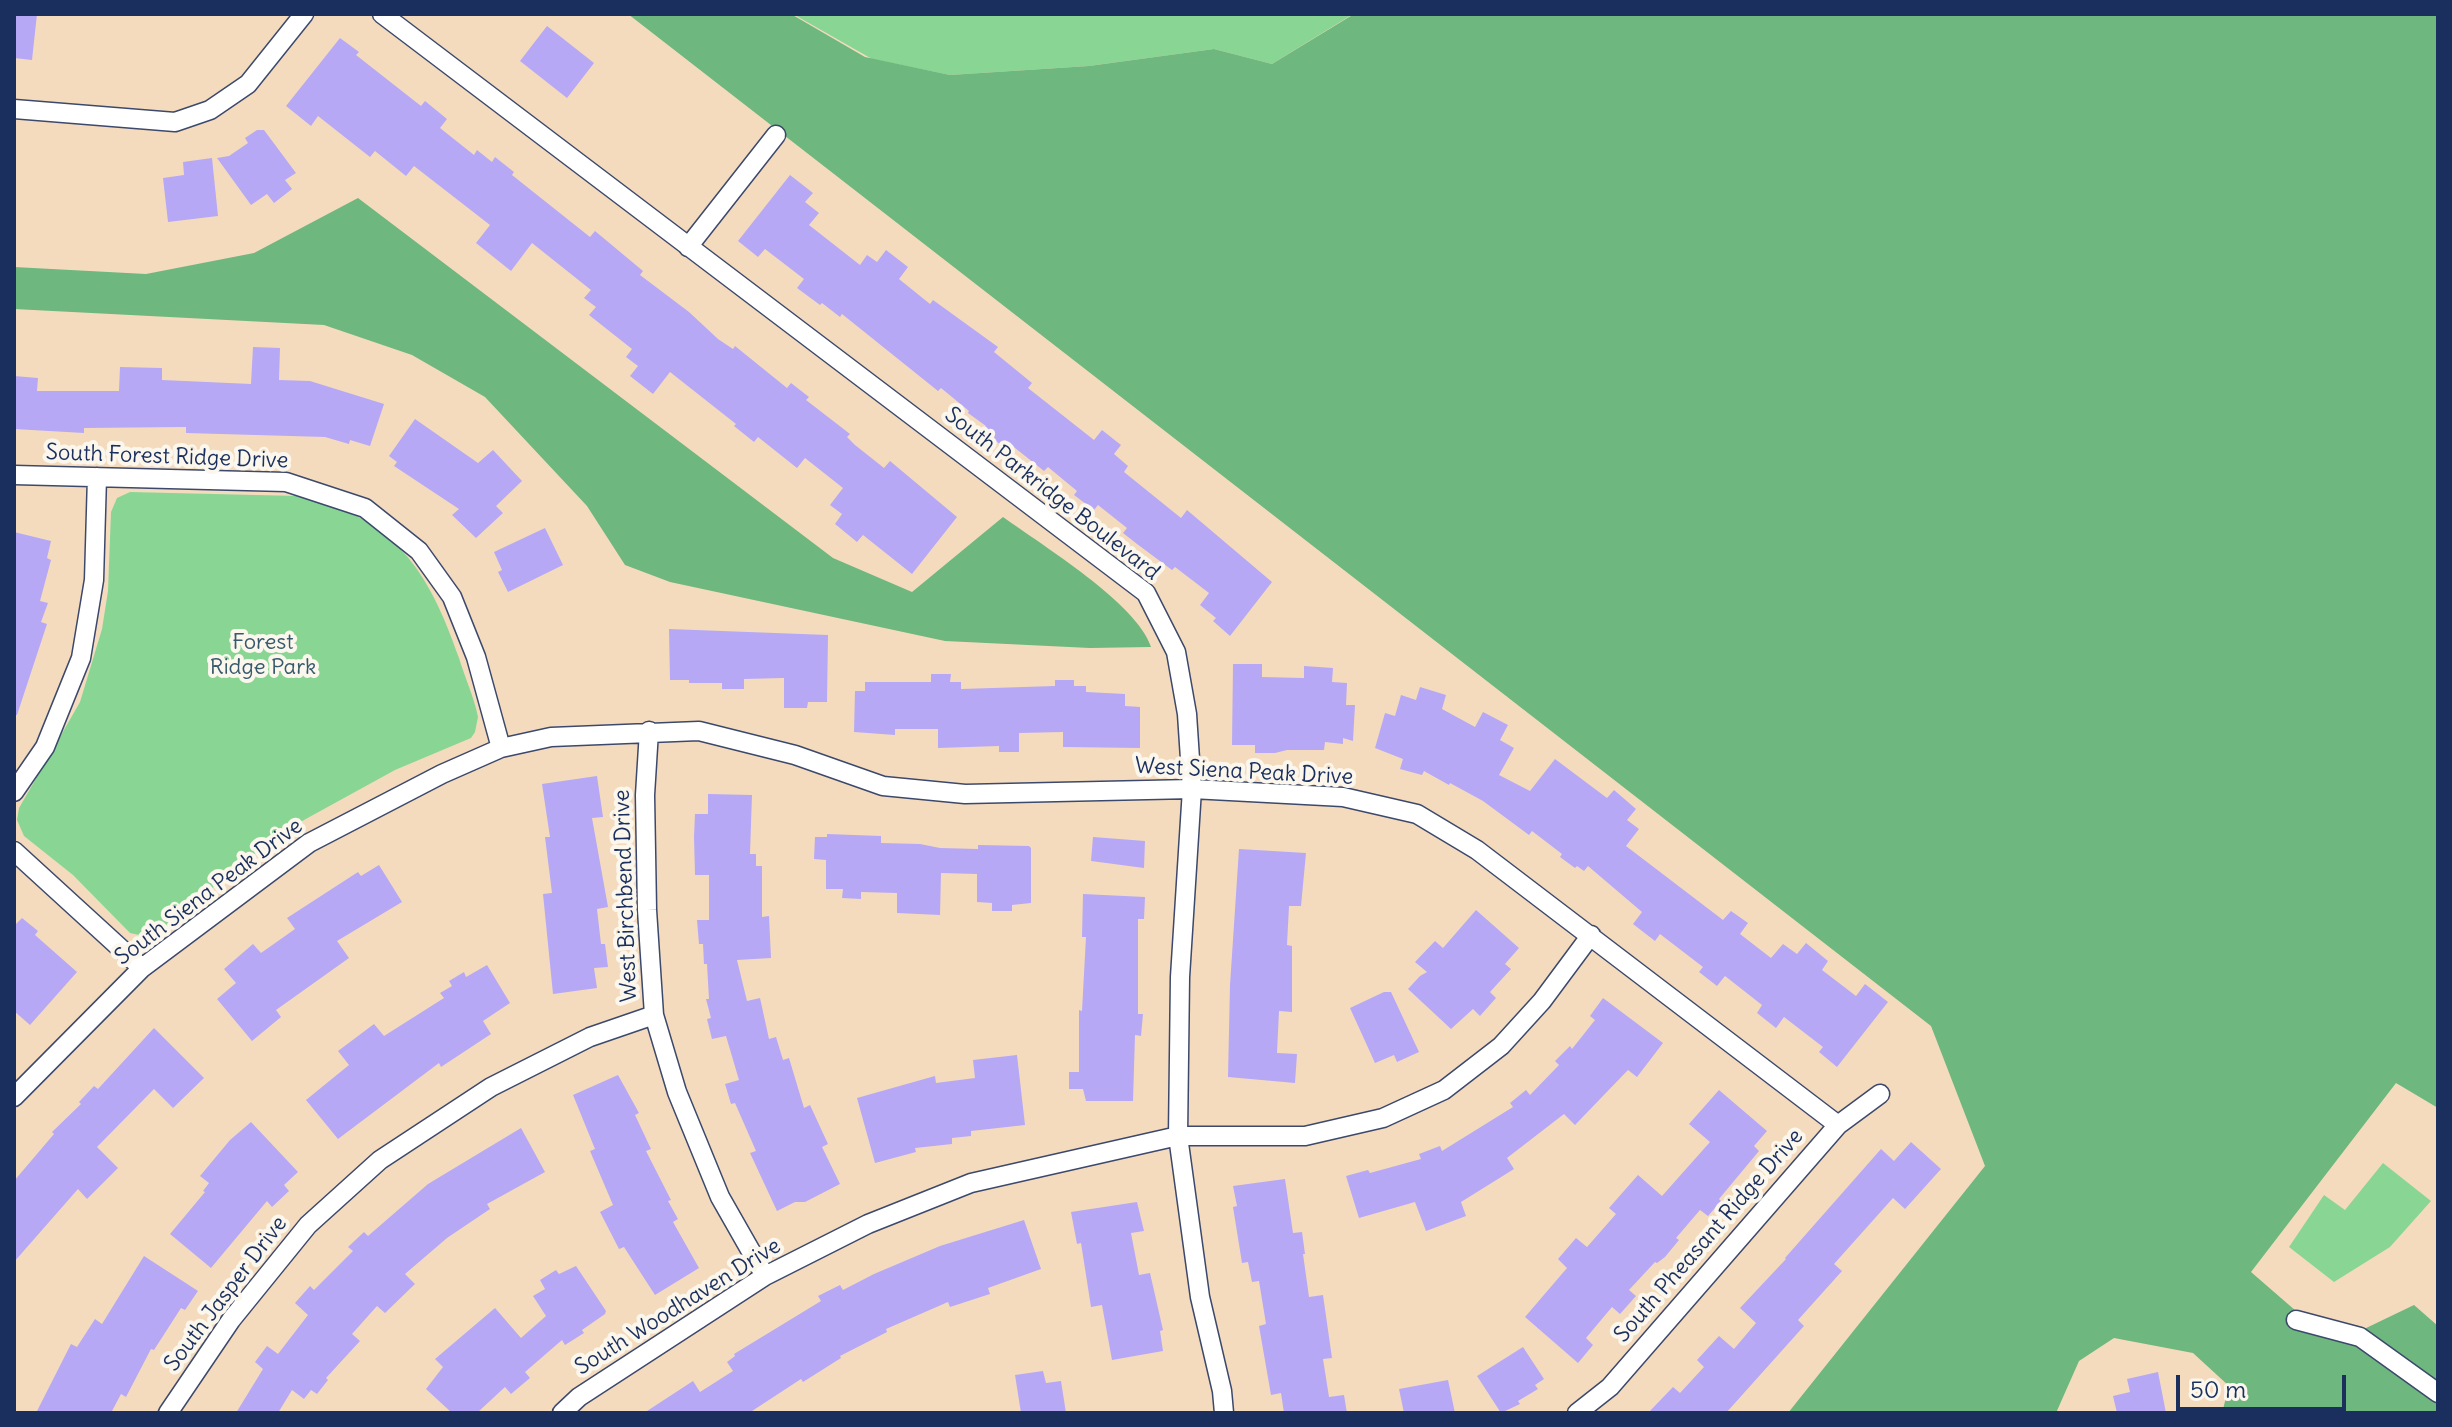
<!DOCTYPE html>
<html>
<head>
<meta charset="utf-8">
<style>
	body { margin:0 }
	#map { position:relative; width:2452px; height:1427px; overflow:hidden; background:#f4dbbe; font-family:Delius,sans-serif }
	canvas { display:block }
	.frame { position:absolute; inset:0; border:16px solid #1b2f5e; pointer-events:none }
	.scale { position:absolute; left:2176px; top:1375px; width:170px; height:36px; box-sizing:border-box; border:4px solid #1b2f5e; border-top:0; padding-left:10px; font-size:24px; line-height:28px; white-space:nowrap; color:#1b2f5e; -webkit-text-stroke:6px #fbf7ec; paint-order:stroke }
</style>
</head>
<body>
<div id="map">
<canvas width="2452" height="1427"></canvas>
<div class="frame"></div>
<div class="scale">50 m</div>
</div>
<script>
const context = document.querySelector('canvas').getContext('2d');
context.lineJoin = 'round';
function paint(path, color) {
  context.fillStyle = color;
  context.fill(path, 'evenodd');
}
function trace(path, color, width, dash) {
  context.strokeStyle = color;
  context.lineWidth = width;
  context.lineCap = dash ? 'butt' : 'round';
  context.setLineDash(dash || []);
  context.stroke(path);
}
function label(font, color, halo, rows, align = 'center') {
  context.font = font + ' Delius,sans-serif';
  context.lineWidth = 8;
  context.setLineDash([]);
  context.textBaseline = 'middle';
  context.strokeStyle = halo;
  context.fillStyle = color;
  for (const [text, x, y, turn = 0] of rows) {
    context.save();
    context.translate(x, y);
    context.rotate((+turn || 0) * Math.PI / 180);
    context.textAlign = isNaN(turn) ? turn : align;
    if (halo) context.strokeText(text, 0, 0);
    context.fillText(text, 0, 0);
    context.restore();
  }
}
paint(new Path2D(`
	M793,14H1353L1272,64L1214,49L1089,66L950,75L872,59Z
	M130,492L298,496C394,516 429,571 459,658C465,678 474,697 478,717L475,732L471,738L395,770L304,820L267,844L160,930L144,936L130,933L73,875L24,836L17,820L19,808L80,702L102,629L108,591L111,512L117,498Z
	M2383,1163L2431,1201L2390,1247L2334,1282L2289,1247L2324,1195L2345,1210Z`), '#89d694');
paint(new Path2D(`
	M628,14H791L865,57L950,75L1089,66L1214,49L1272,64L1354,14H2438V1108L2396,1083L2251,1272L2296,1311L2362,1330L2414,1305L2438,1326V1413H2222L2229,1386L2193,1353L2114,1338L2079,1361L2056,1413H1788L1985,1166L1931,1026Z
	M358,198L833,558L912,592L1003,517C1043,546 1137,603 1151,647L1090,648L945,641L670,582L625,565L587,506L485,397L412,355L324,325L14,309V267L146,274L254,253Z`), '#6eb77e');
paint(new Path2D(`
	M14,14H37L32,60L14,58Z
	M547,26L594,63L567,98L520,61Z
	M340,38L359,52L356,55L421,106L425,101L447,119L440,128L474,155L477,150L492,162L495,157L514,172L512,175L590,237L595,231L643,271L640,275L689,312L718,339L733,349L735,346L787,388L791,383L809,397L806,400L850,434L847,437L855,445L884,468L890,461L957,517L912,574L863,535L857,542L835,524L842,514L830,505L843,488L805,458L797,468L758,437L754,442L734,426L736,424L670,372L653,394L630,376L638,366L626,357L632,349L589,315L596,307L584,298L591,290L532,243L511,271L476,243L490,225L414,166L406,176L375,151L370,157L318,116L311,126L286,106Z
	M257,130H264L296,173L285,180L292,189L274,203L267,194L251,205L217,158L229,156L248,143L245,138Z
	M212,158L218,216L168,222L163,178L184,175L183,162Z
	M790,175L813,193L805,202L819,213L809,225L860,265L867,255L877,262L886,250L908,267L899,279L930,304L933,300L998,347L994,352L1032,383L1028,388L1094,440L1102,430L1121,445L1114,454L1128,466L1124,472L1181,518L1187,510L1272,582L1230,636L1213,621L1216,618L1200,605L1209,593L1175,567L1172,570L1137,544L1123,533L1127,528L1098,505L1094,510L1074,495L1077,491L1048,467L1044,471L1005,440L1001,445L982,430L986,426L968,413L969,411L941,388L938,391L842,314L840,317L822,303L820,305L797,288L804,279L765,249L758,257L738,241Z
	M253,347L280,348L279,380L310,381L384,404L370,446L350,440L349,444L325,437L186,433V427L84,428V433L14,429V376L38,378L37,391H119L120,367L162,368V380L251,384Z
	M415,419L478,463L493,450L522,481L496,506L503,513L476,538L452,515L459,509L394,466L397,462L389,456Z
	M545,528L563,565L508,592L498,572L502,570L494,552Z
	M14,532L51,541L47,558L51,560L40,601L48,603L41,622L47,624L17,715H14Z
	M669,629L828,635L827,702H808L807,708H784V678L744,679V689H722V683H689V680H670Z
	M1233,664H1262V677L1304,678V666L1333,668L1332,682L1347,683L1346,705H1355L1353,741L1343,738V744L1325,742L1324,750H1287L1275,753H1255V745H1232Z
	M931,674H951L950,682H961V689L1055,686V680H1074V686H1086V692L1125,694V706L1140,707V748L1063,747V732L1019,733V752H999V746L938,748V729H895V735L854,732L855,691H865V682H931Z
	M1420,687L1446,695L1442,709L1475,727L1483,712L1508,725L1500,740L1514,748L1499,775L1530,791L1555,759L1607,798L1614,790L1636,809L1627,820L1639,829L1626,846L1723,920L1731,911L1748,923L1740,934L1771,958L1783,944L1797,954L1806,943L1828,961L1822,970L1856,996L1865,984L1888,1002L1837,1067L1819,1052L1823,1047L1784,1017L1776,1028L1757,1013L1762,1005L1725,976L1717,986L1699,972L1703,967L1660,934L1655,941L1633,924L1642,912L1588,866L1584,871L1577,866L1575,868L1560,857L1562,854L1532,831L1529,835L1483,801L1450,783L1449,785L1424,771L1422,775L1400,769L1403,759L1375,748L1385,713L1395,716L1401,695L1416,700Z
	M597,776L603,817L592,818L608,907L597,909L601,944H605L608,967L594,968L597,988L553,994L543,894L552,893L545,837H550L542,784Z
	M708,794L752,795L750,854H756V866H762V917L769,916L771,958L737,960L747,1001L760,998L769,1039L776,1037L783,1060L789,1058L804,1108L810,1105L828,1144L822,1147L840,1184L805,1202H795L777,1211L750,1153L756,1151L735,1103L731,1104L725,1084L739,1080L726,1036L712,1039L707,1019L711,1018L706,999H709L707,964H704L703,944H699L697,920H709V875H695L694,837L695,814H708Z
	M827,834L881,836V843L920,844L940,848L978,849V845L1029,846L1031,848V903L1012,905V911H992V903L977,902V874L941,873L940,915L897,913V893L861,892V899L842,898L843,889H826V860L814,859L815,837H827Z
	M1093,837L1145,841L1144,868L1091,861Z
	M1239,849L1306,853L1301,906H1289L1287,945L1292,946V1012L1279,1011L1277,1053L1297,1054L1295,1083L1228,1077L1230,985Z
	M379,865L402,902L337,941L349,958L276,1010L281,1017L252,1041L217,999L236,983L224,969L253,944L261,953L295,929L287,918L358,872L361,876Z
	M1083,894L1145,897L1144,919H1138V1014H1143L1141,1036L1135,1035L1133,1101H1086L1083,1089H1069V1072H1079V1010L1082,1011L1086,937H1082Z
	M1476,910L1519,948L1505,964L1511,969L1490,992L1496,998L1480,1016L1473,1009L1451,1029L1408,989L1420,976L1427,972L1415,962L1435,941L1443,948Z
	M22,918L38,931L35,935L77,972L30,1025L14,1011V926Z
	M487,965L510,1003L483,1021L491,1034L441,1067L439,1063L338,1139L306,1100L349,1065L338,1051L374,1024L384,1036L444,998L440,993L452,986L449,981L464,972L466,977Z
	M1384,992H1391L1419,1052L1397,1062L1394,1055L1375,1063L1350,1008Z
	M1603,998L1663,1043L1637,1077L1628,1070L1575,1125L1564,1114L1507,1158L1514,1169L1461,1202L1466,1216L1426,1231L1415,1202L1359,1218L1346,1176L1368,1170L1370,1173L1421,1159L1419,1154L1440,1146L1442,1151L1513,1107L1510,1103L1526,1090L1530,1095L1559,1065L1555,1061L1570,1046L1572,1049L1595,1020L1590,1016Z
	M154,1028L204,1078L173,1108L154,1089L97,1147L118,1168L87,1199L78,1189L14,1262V1181L54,1134L52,1132L81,1104L79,1102L94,1086L98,1089Z
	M1017,1055L1025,1125L971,1131V1136L952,1138V1144L915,1148L916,1152L875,1163L857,1098L935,1076L936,1083L975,1078L973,1060Z
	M618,1075L639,1113L635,1115L651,1149L646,1151L671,1200L668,1201L678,1219L673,1222L699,1268L655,1295L624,1247L619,1249L600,1212L613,1205L590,1151L595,1149L573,1095Z
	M1719,1090L1767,1131L1754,1146L1759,1151L1719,1199L1721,1201L1708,1216L1700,1210L1676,1238L1679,1240L1665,1257L1657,1263L1655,1262L1629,1290L1636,1296L1620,1314L1612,1307L1586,1338L1593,1345L1578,1363L1525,1317L1567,1268L1558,1259L1576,1238L1587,1247L1616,1214L1609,1208L1638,1175L1662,1196L1710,1142L1689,1124Z
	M251,1122L298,1172L284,1185L289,1191L272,1207L267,1201L211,1268L170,1234L205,1192L203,1191L209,1183L200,1176L230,1140Z
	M521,1128L545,1172L487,1204L490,1209L447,1238L405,1274L415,1284L385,1313L377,1306L352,1334L360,1341L326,1378L328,1380L317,1394L311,1390L304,1399L292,1390L278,1413H236L263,1369L255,1362L267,1346L278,1354L308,1315L295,1303L310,1286L314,1290L353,1251L348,1247L364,1232L368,1236L428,1184Z
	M1911,1142L1941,1169L1905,1209L1893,1198L1834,1264L1842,1271L1798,1320L1804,1326L1726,1413H1648L1673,1387L1680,1393L1704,1367L1697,1360L1719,1336L1734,1349L1756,1323L1740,1308L1786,1259L1785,1258L1881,1149L1894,1161Z
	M1285,1179L1293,1233L1302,1232L1305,1254H1303L1309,1297L1323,1295L1332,1358L1323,1359L1329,1397L1344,1395L1347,1413H1284L1281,1393L1271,1395L1259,1326L1266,1324L1259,1281L1252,1282L1248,1262L1242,1263L1233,1207L1237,1206L1233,1186Z
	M1137,1202L1144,1231L1131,1233L1139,1275L1150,1273L1163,1330L1160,1331L1163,1351L1112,1360L1102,1305L1091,1307L1081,1243L1077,1244L1071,1212Z
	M1024,1220L1041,1269L988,1288L990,1294L950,1307L948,1302L886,1329L887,1332L840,1356L841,1358L803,1382L801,1379L749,1413H644L693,1381L700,1392L733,1371L727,1362L735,1356L734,1354L821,1301L818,1296L840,1285L843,1290L874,1274L940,1246Z
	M144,1256L198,1291L185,1310L181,1308L154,1350L151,1349L126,1397L121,1394L111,1413H36L71,1344L77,1347L95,1319L102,1324Z
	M576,1266L606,1311L605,1314L582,1330L584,1333L565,1345L562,1340L525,1372L530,1378L511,1394L505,1387L477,1413H452L426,1389L443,1367L435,1359L495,1308L521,1338L546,1316L533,1296L545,1289L540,1280L556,1270L559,1274Z
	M1523,1347L1544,1379L1535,1385L1538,1389L1518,1401L1520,1404L1501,1413L1477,1376Z
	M1043,1371L1046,1383L1061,1381L1066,1413H1021L1015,1375Z
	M2158,1372L2166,1413H2117L2113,1396L2130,1392L2127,1379Z
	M1448,1380L1455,1413H1404L1399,1389Z`), '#b6a8f5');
const street = new Path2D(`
	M382,14L1146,593L1176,652L1187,714L1192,789L1180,977L1178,1136L1200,1297L1222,1391L1224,1413
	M14,109L175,122L210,110L248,84L304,14
	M688,247L776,135
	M14,475L286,482L365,508L419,551L452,597L476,657L501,748
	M649,731L645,795L647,910L654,1015L677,1092L720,1197L765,1276
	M14,792L45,747L81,658L94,580L97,477
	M14,851L142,968
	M14,1097L142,968L309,843L442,774L501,748L551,737L699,731L795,755L883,786L965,794L1192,789L1343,797L1417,814L1477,850L1838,1125
	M2296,1320L2360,1337L2438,1393
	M168,1413L231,1320L308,1225L380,1160L491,1087L590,1037L654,1015
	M562,1413L579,1397L765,1276L868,1224L971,1183L1178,1136H1305L1383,1118L1444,1090L1501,1046L1542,1001L1591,935
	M1577,1413L1610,1387L1838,1125L1880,1094`);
trace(street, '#3c496c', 21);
trace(street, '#fff', 18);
label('22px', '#1b2f5e', '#fbf7ec', [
	["South Forest Ridge Drive",167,457,2],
	["South Parkridge Boulevard",1052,494,38],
	["West Siena Peak Drive",1244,772,3],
	["South Siena Peak Drive",209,892,-37],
	["West Birchbend Drive",626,896,-92],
	["South Pheasant Ridge Drive",1709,1236,-49],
	["South Jasper Drive",226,1294,-53],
	["South Woodhaven Drive",678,1307,-32]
]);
label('22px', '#36596c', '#fbf7ec', [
	["Forest",263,643],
	["Ridge Park",263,668]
]);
</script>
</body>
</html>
